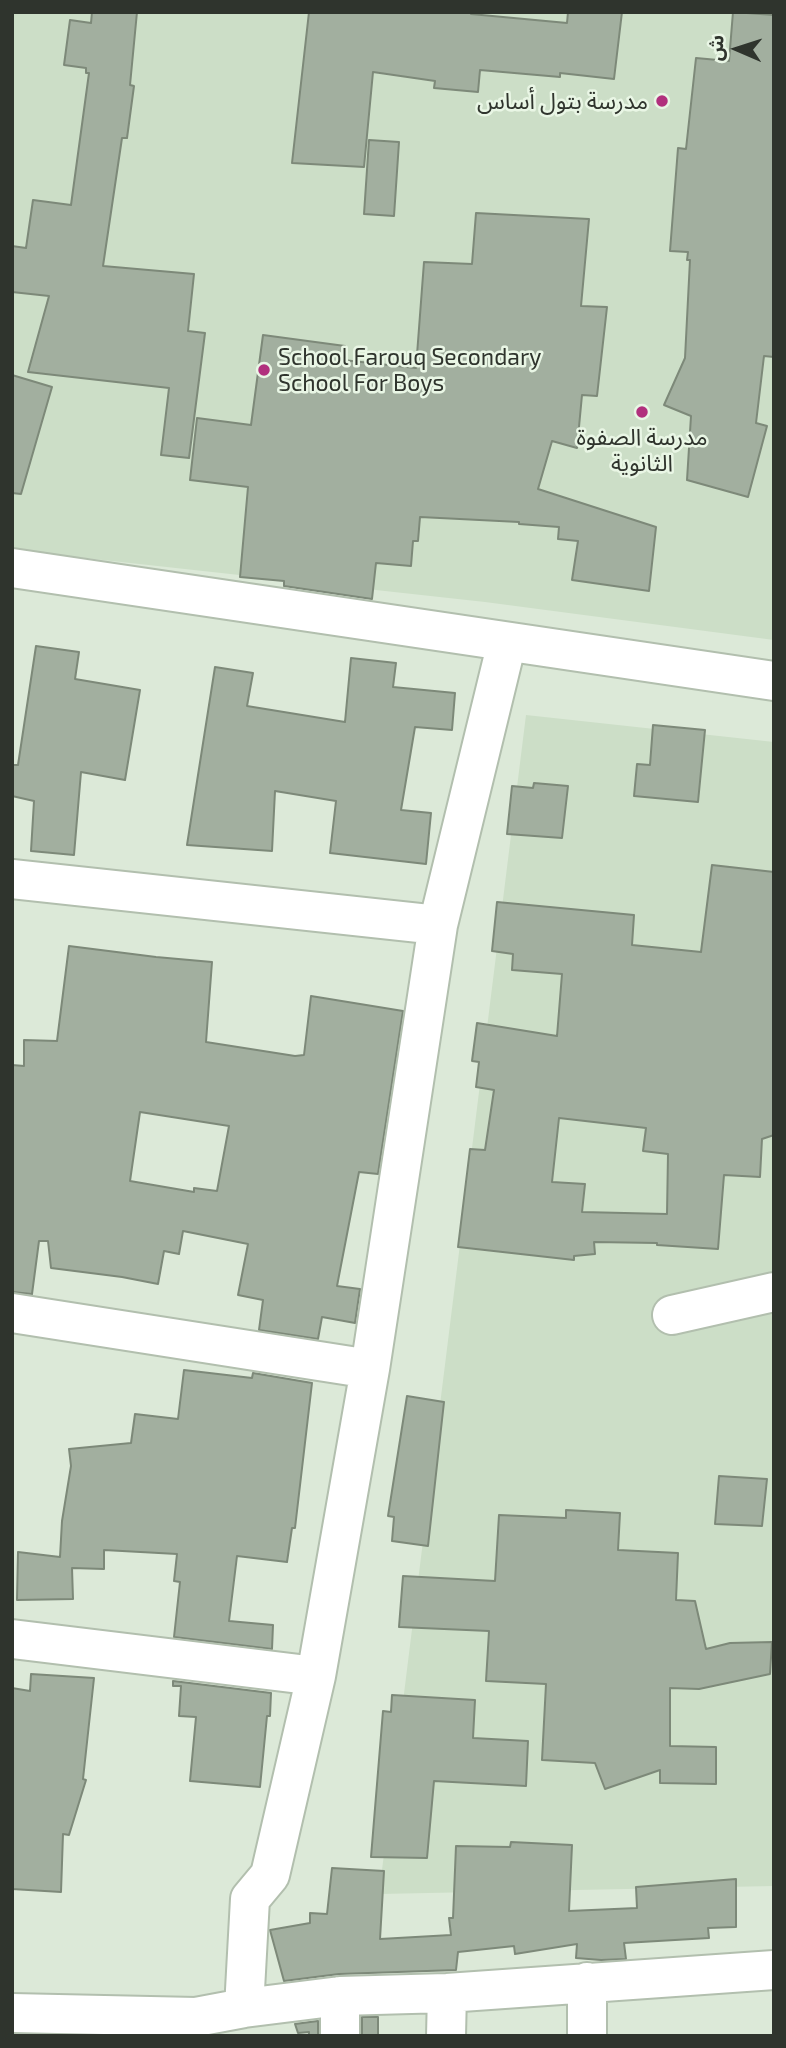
<!DOCTYPE html>
<html>
<head>
<meta charset="utf-8">
<style>
	body { margin:0 }
	#map { position:relative; width:786px; height:2048px; overflow:hidden; background:#dce9d8; font-family:"Exo 2","Noto Sans Arabic",sans-serif }
	canvas { display:block }
	.frame { position:absolute; inset:0; border:14px solid #2f342d; pointer-events:none }
	.north { position:absolute; left:702px; top:14px; width:70px; height:70px; -webkit-text-stroke:5px #e9f6e5; paint-order:stroke; rotate:273deg; font-size:19px; font-weight:700; line-height:28px; text-align:center; color:#2f342d }
	.north::after { content:''; display:block; margin:auto; width:24px; height:32px; background:#2f342d; clip-path:polygon(50% 0,100% 100%,50% 72%,0 100%) }
</style>
</head>
<body>
<div id="map">
<canvas width="786" height="2048"></canvas>
<div class="frame"></div>
<div class="north">ش</div>
</div>
<script>
const context = document.querySelector('canvas').getContext('2d');
context.lineJoin = 'round';
function paint(path, color) {
  context.fillStyle = color;
  context.fill(path, 'evenodd');
}
function trace(path, color, width, dash) {
  context.strokeStyle = color;
  context.lineWidth = width;
  context.lineCap = dash ? 'butt' : 'round';
  context.setLineDash(dash || []);
  context.stroke(path);
}
function label(font, color, halo, rows, align = 'center') {
  context.font = font + ' "Exo 2","Noto Sans Arabic",sans-serif';
  context.lineWidth = 5;
  context.setLineDash([]);
  context.textBaseline = 'middle';
  context.strokeStyle = halo;
  context.fillStyle = color;
  for (const [text, x, y, turn = 0] of rows) {
    context.save();
    context.translate(x, y);
    context.rotate((+turn || 0) * Math.PI / 180);
    context.textAlign = isNaN(turn) ? turn : align;
    if (halo) context.strokeText(text, 0, 0);
    context.fillText(text, 0, 0);
    context.restore();
  }
}
paint(new Path2D(`
	M12,12H774V640L485,602L12,550Z
	M526,715L774,742V1886L379,1894Z`), '#ccdec7');
const building = new Path2D(`
	M92,12H137L130,85L134,86L127,138H122L103,266L194,274L188,331L205,333L189,458L161,455L169,388L28,372L49,296L12,292V246L26,248L33,200L71,205L89,73H86V68L64,65L70,20L91,23Z
	M309,12H471V14L567,23L568,12H622L614,79L560,73V77L480,70L478,92L434,88L435,81L373,72L364,167L292,163Z
	M733,12L774,15V357L764,356L756,423L767,426L748,497L687,480L691,416L664,405L685,358L690,260H687L688,252L670,251L678,148L686,149L696,58L729,61Z
	M369,140L399,142L394,216L364,214Z
	M476,213L589,219L581,306L607,307L597,396L582,395L577,448L552,441L538,489L656,527L649,591L572,580L578,541L558,539L559,527L519,524V522L420,517L418,541H413L411,566L376,563L372,599L284,586V581L240,577L248,487L190,480L197,418L251,425L263,335L345,346L343,360L416,368L424,262L472,264Z
	M12,375L52,387L21,494L12,493Z
	M36,646L79,652L75,679L140,690L125,780L81,772L74,855L31,851L34,801L12,796V765H18Z
	M351,658L396,663L393,687L455,693L452,730L415,727L401,810L431,813L426,864L330,853L336,801L275,791L272,851L187,845L215,667L253,673L247,706L345,722Z
	M653,725L705,730L698,802L634,796L637,764L650,765Z
	M534,783L568,786L562,838L507,834L512,786L533,788Z
	M712,865L774,872V1135L762,1139L760,1177L724,1175L718,1249L657,1245V1243L594,1242L595,1254L574,1256V1260L458,1247L470,1149L485,1150L494,1090L476,1087L479,1062L472,1061L477,1023L557,1036L562,974L512,970L513,954L492,951L497,902L634,915L632,945L701,952ZM559,1118L646,1128L643,1151L668,1154L667,1214L582,1212L585,1184L552,1182Z
	M69,946L156,957L212,962L206,1042L295,1056L304,1055L311,996L403,1011L378,1174L359,1172L337,1286L360,1289L355,1323L322,1317L318,1339L259,1330L263,1300L238,1295L248,1244L183,1231L179,1254L164,1251L158,1284L122,1277L51,1268L48,1241H39L32,1294L12,1292V1065L24,1066V1040L57,1041ZM140,1112L229,1126L217,1191L194,1188V1192L130,1181Z
	M184,1370L252,1378L253,1373L312,1383L295,1528H292L287,1562L237,1556L229,1621L273,1625L272,1649L174,1637L180,1582L174,1581L177,1554L104,1550V1569L72,1568L73,1599L17,1600L18,1552L60,1557L62,1521L71,1466L69,1449L131,1443L135,1414L178,1419Z
	M407,1396L444,1402L428,1546L392,1541L394,1517L388,1516Z
	M719,1476L767,1479L762,1526L715,1524Z
	M566,1510L620,1513L618,1550L678,1553L676,1600L695,1601L706,1649L730,1643L772,1642L770,1674L699,1689L670,1688V1746L716,1747V1784L660,1783V1770L605,1789L595,1763L542,1760L546,1684L486,1681L489,1631L399,1627L403,1576L495,1581L499,1515L566,1518Z
	M31,1674L94,1678L83,1779L86,1780L69,1835L63,1834L61,1892L12,1889V1688L30,1691Z
	M173,1681L271,1693L270,1716H267L260,1787L190,1781L196,1717L179,1716L181,1686H173Z
	M392,1695L475,1700L473,1738L528,1741L526,1786L434,1781L427,1858L371,1857L383,1711L391,1712Z
	M511,1842L572,1845L569,1911L637,1908L636,1887L736,1879V1927L708,1928L709,1938L624,1943L626,1959L601,1960L576,1958L577,1944L515,1954L514,1946L458,1952L456,1970L339,1974L284,1981L270,1930L310,1923V1913L327,1914L332,1868L384,1871L380,1939L451,1935L449,1918H453L456,1846L510,1847Z
	M362,2017H378V2036H362Z
	M318,2021V2036H309V2032L298,2033L295,2024Z`);
paint(building, '#a2af9f');
trace(building, '#7d8979', 2);
const minor = new Path2D(`
	M12,568L774,681
	M12,879L438,925
	M12,1313L370,1369
	M672,1315L774,1292
	M12,1639L316,1676
	M244,2008L250,1899L270,1875L316,1676L370,1369L438,925L507,642
	M12,2013L196,2017L244,2008L340,1996L447,1993L774,1970
	M340,2036V1996
	M446,2036L447,1993
	M587,2036V1982`);
trace(minor, '#b2bfae', 42);
trace(minor, '#fff', 38);
for (const [x, y, r, color] of [
	[662,101,7,"#b1307d"],
	[264,370,7,"#b1307d"],
	[642,412,7,"#b1307d"]
]) {
  const dot = new Path2D();
  dot.arc(x, y, r, 0, 2 * Math.PI);
  context.fillStyle = color;
  context.fill(dot);
  trace(dot, '#e9f6e5', 2.5);
}
label('23px', '#2f342d', '#e9f6e5', [
	["مدرسة بتول أساس",648,101],
	["School Farouq Secondary",278,357,"left"],
	["School For Boys",278,383,"left"],
	["مدرسة الصفوة",642,437,"center"],
	["الثانوية",642,463,"center"]
], 'right');
</script>
</body>
</html>
